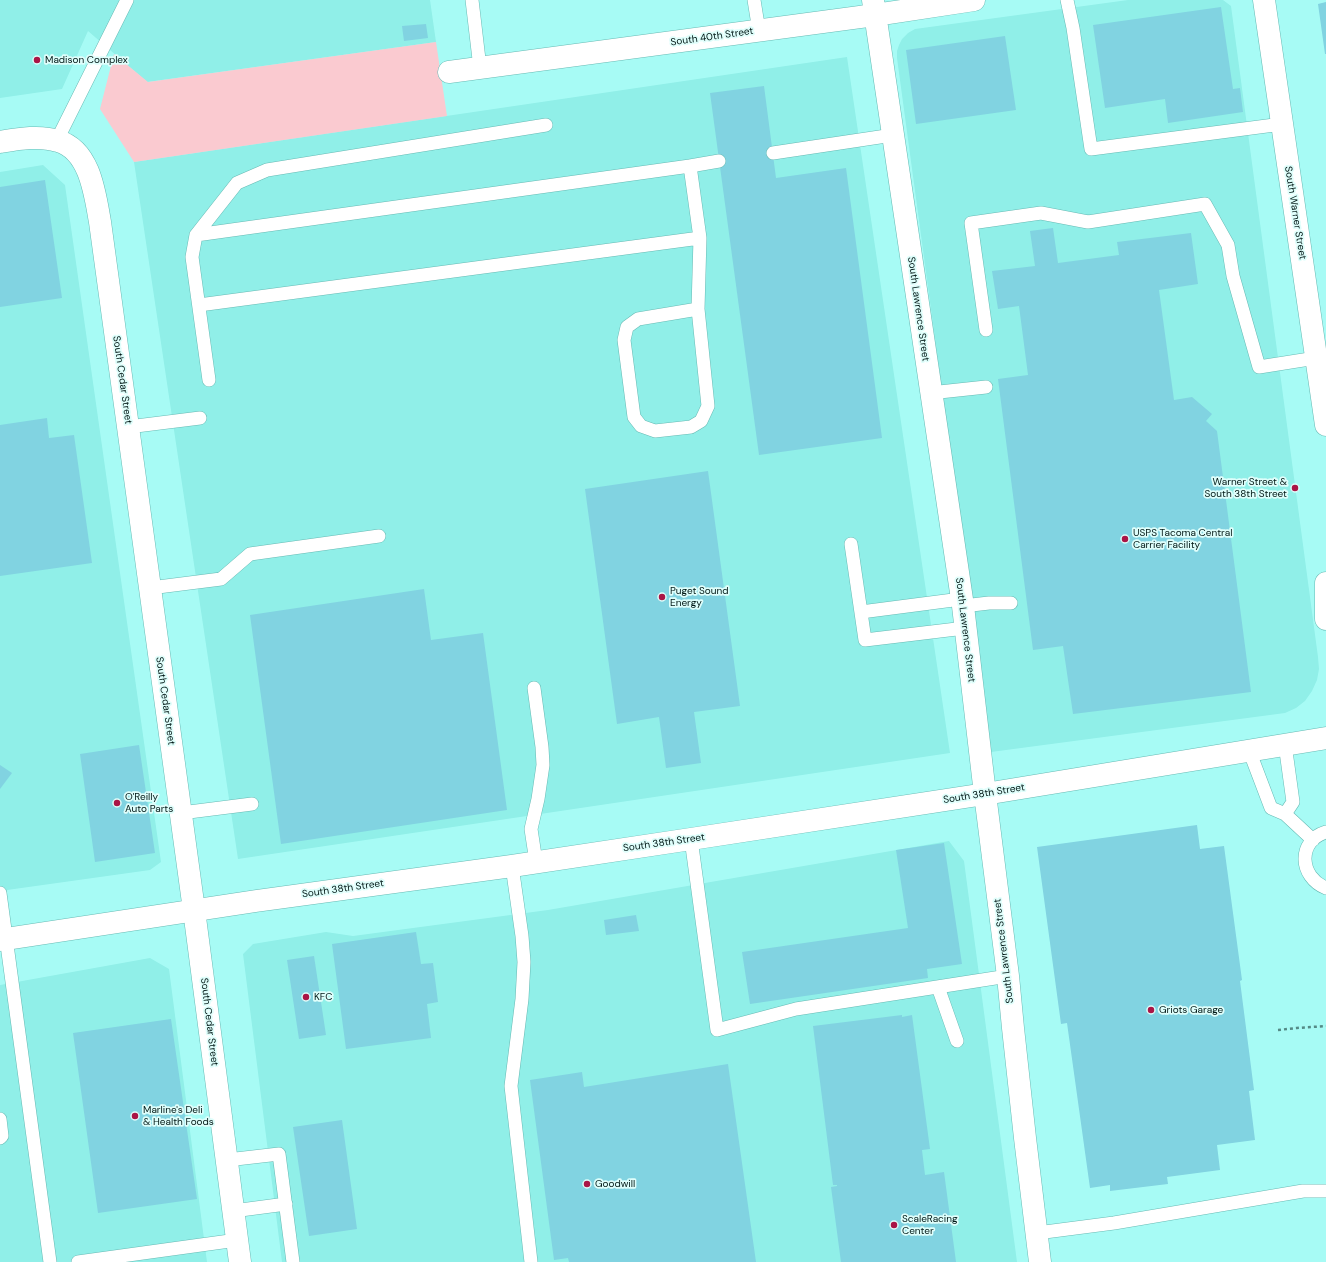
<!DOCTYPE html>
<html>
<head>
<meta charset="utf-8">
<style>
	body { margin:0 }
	canvas { display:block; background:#a7fbf5 }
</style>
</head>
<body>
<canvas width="1326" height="1262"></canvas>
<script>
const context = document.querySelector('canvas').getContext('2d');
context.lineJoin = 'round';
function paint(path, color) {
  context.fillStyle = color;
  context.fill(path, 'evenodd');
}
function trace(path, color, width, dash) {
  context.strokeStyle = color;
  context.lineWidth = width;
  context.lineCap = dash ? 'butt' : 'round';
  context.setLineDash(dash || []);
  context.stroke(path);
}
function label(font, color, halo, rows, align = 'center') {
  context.font = font + ' "DM Sans",sans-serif';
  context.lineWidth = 3.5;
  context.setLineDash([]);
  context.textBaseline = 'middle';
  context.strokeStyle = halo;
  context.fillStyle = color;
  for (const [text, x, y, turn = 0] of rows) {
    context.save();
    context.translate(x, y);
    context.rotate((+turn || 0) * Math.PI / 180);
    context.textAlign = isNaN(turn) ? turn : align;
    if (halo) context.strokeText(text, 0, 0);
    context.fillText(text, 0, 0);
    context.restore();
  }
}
paint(new Path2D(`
	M0,0H430L436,42L147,82L88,31L62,89L0,98Z
	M1128,0H1223L1231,6L1318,657L1319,669L1317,680L1312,691L1305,701L1296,708L1285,713L991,752L897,58V51L899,45L902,39L908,33L915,29Z
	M847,57L950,753L238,859L134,162Z
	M43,165L65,185L161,862L150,870L0,891V172Z
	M949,841L964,861L1017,1262H282L243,954L253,944L326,932L353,936L548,910Z
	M150,958L169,969L207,1262H0V985Z`), '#90efe8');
paint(new Path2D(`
	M436,42L447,116L134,162L100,109L114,54L148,82Z`), '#facad0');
paint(new Path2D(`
	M1326,2V54H1325L1318,4Z
	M1221,7L1233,89L1240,88L1243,112L1168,123L1165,99L1105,108L1093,25Z
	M426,24L428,38L404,41L402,26Z
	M1005,36L1016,110L916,124L906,50Z
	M764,86L776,178L846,168L882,438L759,455L710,93Z
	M45,180L62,298L0,307V187Z
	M1053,228L1058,263L1119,255L1117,242L1191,233L1198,284L1159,290L1174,400L1192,397L1212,414L1206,421L1217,431L1251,692L1073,714L1063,646L1033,650L998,379L1028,375L1019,306L998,309L992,271L1035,266L1030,231Z
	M47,418L49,438L74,435L92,563L0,576V425Z
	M708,471L740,706L694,712L701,763L666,768L659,717L617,724L585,489Z
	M424,589L431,640L483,633L507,810L281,844L250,615Z
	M139,745L155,853L95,862L80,754Z
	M0,765L12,773L0,789Z
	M1197,825L1200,849L1224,846L1242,980L1240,981L1254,1090L1249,1091L1255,1140L1217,1145L1220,1170L1167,1177L1168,1184L1110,1191V1185L1090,1188L1067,1023L1061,1024L1037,847Z
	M944,843L962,964L927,969L928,978L750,1004L742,952L908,928L896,850Z
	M636,915L639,931L606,935L604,920Z
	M416,932L421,964L433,963L438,1002L427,1004L431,1038L346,1049L332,944Z
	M314,956L326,1035L299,1039L287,960Z
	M902,1015V1017L912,1015L930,1149L922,1150L925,1175L944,1172L956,1262H841L831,1187L837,1186V1185H833L813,1026Z
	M171,1019L197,1199L98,1213L73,1033Z
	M728,1064L756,1262H569L568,1258L554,1260L530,1080L582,1072L584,1087Z
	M342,1120L357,1229L309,1236L293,1127Z`), '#81d3e1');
const service = new Path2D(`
	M472,0L480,68
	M754,0L759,31
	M1067,0L1073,28L1091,149L1282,124
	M57,140L127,0
	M773,153L893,135
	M196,235L690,166
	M199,305L700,238
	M698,309L638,319L627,327L624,340L634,417L641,426L655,431L691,427L701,421L708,406L698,309L700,238L690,166L719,161
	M986,330L971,223L1041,213L1088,222L1205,204L1228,245L1233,276L1259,367L1316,358
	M209,380L192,257L196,235L237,183L267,170L546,125
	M930,393L986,387
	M128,427L200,418
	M851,544L865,640L965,628
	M150,588L221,579L250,554L379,536
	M963,606L989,603H1011
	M861,612L961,599
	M534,688L542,747L543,765L538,799L531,829L536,862
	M1249,750L1271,808L1285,814L1313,840
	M181,813L252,804
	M1285,814L1293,802L1285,744
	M1326,832C1297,841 1299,877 1326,888
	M691,839L717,1030L796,1009L1008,976
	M512,866L522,936L524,962L522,999L511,1086L531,1262
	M0,893L50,1262
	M938,987L957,1041
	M0,1119L2,1136L0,1138
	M227,1160L279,1154L293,1262
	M233,1211L286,1204
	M1037,1233L1114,1223L1303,1191H1326
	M78,1262L237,1240`);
const minor = new Path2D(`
	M873,0L963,606L985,794L1008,976L1013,1028L1025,1138L1040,1262
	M449,72L875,15L974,0
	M0,142C18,139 40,135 58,141C90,150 95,194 100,222L194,910L240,1262`);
const tertiary = new Path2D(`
	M1264,0L1326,425`);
const primary = new Path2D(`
	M1326,583V619
	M0,940L256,901L512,866L691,839L985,794L1326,738`);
trace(service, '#67bab4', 14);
trace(minor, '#67bab4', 23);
trace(tertiary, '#67bab4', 23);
trace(primary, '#67bab4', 23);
trace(new Path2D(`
	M1278,1030L1297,1028L1326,1026`), '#548a86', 2.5, [3, 3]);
trace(service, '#fff', 13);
trace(minor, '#fff', 22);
trace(tertiary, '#fff', 22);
trace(primary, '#fff', 22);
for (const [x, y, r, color] of [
	[37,60,4,"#aa1546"],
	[1295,488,4,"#aa1546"],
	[1125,539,4,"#aa1546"],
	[662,597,4,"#aa1546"],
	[117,803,4,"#aa1546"],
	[306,997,4,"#aa1546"],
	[1151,1010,4,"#aa1546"],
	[135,1116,4,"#aa1546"],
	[587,1184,4,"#aa1546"],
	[894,1225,4,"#aa1546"]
]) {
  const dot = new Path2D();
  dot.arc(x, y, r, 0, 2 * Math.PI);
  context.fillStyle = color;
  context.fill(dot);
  trace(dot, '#dffefb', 1.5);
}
label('10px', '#001715', '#dffefb', [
	["South 40th Street",712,37,-8],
	["South Warner Street",1295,213,81],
	["South Lawrence Street",918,309,82],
	["South Cedar Street",122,380,82],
	["South Lawrence Street",965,630,83],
	["South Cedar Street",165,701,82],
	["South 38th Street",984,794,-9],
	["South 38th Street",664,843,-8],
	["South 38th Street",343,889,-8],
	["South Lawrence Street",1004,951,-97],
	["South Cedar Street",209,1022,83]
]);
label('10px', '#001715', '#dffefb', [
	["Madison Complex",45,60],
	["Warner Street &",1287,482,"right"],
	["South 38th Street",1287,494,"right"],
	["USPS Tacoma Central",1133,533],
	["Carrier Facility",1133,545],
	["Puget Sound",670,591],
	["Energy",670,603],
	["O'Reilly",125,797],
	["Auto Parts",125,809],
	["KFC",314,997],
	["Griots Garage",1159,1010],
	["Marline's Deli",143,1110],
	["& Health Foods",143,1122],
	["Goodwill",595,1184],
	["ScaleRacing",902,1219],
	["Center",902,1231]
], 'left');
</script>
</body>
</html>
